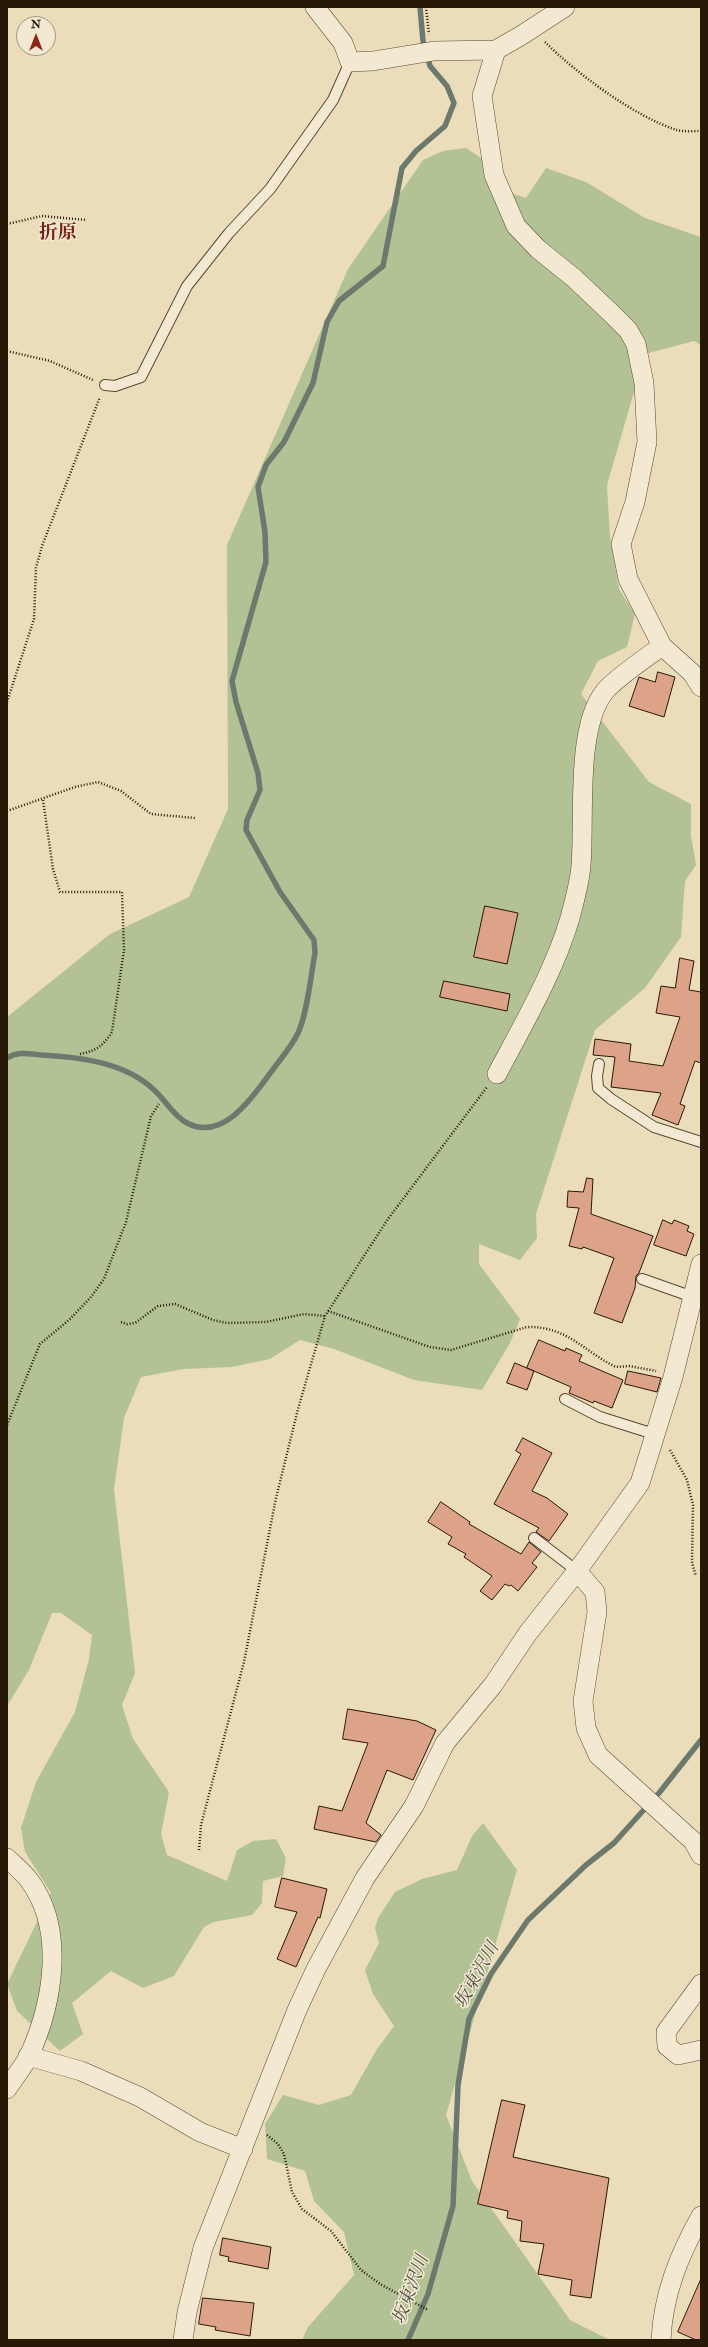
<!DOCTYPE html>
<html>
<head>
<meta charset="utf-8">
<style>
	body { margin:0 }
	#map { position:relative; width:708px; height:2347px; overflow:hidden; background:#ecddba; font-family:"IM FELL Double Pica",serif }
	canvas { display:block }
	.frame { position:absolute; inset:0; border:8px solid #281806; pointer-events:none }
	.north { position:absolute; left:16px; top:16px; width:40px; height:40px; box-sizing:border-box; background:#f3e9d2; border:1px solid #a29580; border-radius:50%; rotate:0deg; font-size:11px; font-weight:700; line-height:16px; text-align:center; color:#281806 }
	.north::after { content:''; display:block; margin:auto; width:14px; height:18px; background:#8f2418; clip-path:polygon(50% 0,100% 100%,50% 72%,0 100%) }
</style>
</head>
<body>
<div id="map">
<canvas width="708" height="2347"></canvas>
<div class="frame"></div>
<div class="north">N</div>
</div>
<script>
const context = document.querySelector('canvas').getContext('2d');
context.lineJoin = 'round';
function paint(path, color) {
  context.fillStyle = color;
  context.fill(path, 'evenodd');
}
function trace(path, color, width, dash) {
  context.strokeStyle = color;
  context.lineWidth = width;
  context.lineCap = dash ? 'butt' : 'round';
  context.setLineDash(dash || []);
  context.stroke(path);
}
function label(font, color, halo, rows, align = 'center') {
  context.font = font + ' "IM FELL Double Pica","Noto Serif JP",serif';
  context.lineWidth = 3;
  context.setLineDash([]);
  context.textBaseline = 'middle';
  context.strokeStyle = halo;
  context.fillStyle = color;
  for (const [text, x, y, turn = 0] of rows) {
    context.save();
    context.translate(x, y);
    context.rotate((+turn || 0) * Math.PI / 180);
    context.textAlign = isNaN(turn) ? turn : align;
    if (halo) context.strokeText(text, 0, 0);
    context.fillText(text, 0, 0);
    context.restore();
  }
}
paint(new Path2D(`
	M466,148L487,162L492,187L526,198L546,168L586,182L645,218L701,237V345L694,341L645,354L607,485L610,537L619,589L635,614L627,647L598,661L581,694L649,782L691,804V836L696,865L685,881L681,937L645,988L595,1030L536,1214L537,1238L520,1260L479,1244V1264L520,1319L510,1343L482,1390L414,1380L334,1349L300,1340L270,1359L232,1367L184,1369L141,1377L124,1418L114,1489L135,1673L122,1705L133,1739L169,1792L161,1834L167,1855L227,1881L237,1850L253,1841L276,1839L286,1858L283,1876L263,1881L262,1903L252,1915L214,1922L204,1927L174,1976L143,1988L111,1971L72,2003L83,2034L60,2051L17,2011L7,1984L51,1893L25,1852L21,1828L36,1782L75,1712L89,1659L92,1635L61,1613H52L29,1670L7,1706V1017L110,934L189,897L228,809L227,545L348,269L423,160L443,151Z
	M483,1823L517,1870L446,2115L472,2181L570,2320L610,2340H302L308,2327L354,2275L344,2232L314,2201L305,2171L267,2159L265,2124L283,2095L319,2105L351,2095L377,2049L394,2026L373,1994L365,1970L379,1943L375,1928L378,1918L395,1892L422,1879L457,1870L472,1836Z`), '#b2c294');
trace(new Path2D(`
	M7,1058C18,1051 29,1054 42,1055C79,1057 124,1062 153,1089C165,1099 173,1116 187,1123C225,1143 256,1092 274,1068C282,1057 292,1046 298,1033C307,1015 311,974 315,953L314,940L280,892L246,830L247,820L260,790L258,773L236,702L232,681L266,562L265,532L258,487L266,465L284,442L313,383L327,322L339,301L383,266L402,168L416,151L445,126L454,103L447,86L430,66L423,41L420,7
	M408,2340L428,2294L453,2206L458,2085L469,2019L491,1974L528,1920L586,1865L614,1843L659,1793L701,1740`), '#6c7a6e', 5.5);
const building = new Path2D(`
	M658,672L675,677L664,717L629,706L639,677L655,682Z
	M485,906L518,913L507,964L474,957Z
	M680,958L694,961L689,990L701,992V1063L695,1061L680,1104L685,1106L678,1125L652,1115L661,1093L611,1087L615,1057L593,1055L595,1039L631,1044L629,1061L663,1066L680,1017L656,1013L661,986L675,988Z
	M444,981L510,994L507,1011L440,997Z
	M587,1178L593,1179L591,1214L653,1236L639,1273L636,1276L635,1288L622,1323L594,1313L614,1258L583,1247L582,1249L569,1246L579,1208L567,1207L568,1191L583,1192Z
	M663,1220L672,1224L674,1220L689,1226L687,1231L694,1234L686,1256L654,1245Z
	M539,1340L565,1351L566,1348L582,1355L579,1361L623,1380L612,1408L594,1401L593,1403L569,1393L571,1387L527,1368Z
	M515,1363L534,1371L527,1390L507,1383Z
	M628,1371L661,1378L657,1392L625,1384Z
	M523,1438L552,1453L532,1491L547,1498L568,1514L549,1541L536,1532L539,1528L494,1504L521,1454L516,1451Z
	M441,1502L470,1522L469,1524L521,1554L529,1542L541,1552L532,1563L537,1567L518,1591L511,1585L509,1586L505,1584L492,1600L480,1591L492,1576L464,1557L466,1554L448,1544L452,1537L428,1522Z
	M348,1709L417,1721L436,1730L413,1780L387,1770L366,1823L381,1835L376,1842L314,1829L319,1806L342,1811L368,1743L343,1739Z
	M282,1878L327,1889L320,1918L318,1917L296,1967L277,1959L297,1912L275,1907Z
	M502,2100L525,2105L513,2157L609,2178L591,2298L570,2295L572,2280L538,2274L544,2244L520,2241L522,2221L507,2218L508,2211L478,2204Z
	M223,2238L271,2247L268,2269L228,2261L229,2257L220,2255Z
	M701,2279V2340H696L678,2332Z
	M203,2298L254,2303L250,2336L215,2330L216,2327L199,2324Z`);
paint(building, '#dca388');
trace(building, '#281806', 1);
const service = new Path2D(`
	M105,385L115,386L141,377L187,286L229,233L270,189L333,100L350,62
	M599,1064L597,1076L598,1088L611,1099L654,1127L701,1142
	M642,1279L693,1297
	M565,1399L600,1417L654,1434
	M534,1538L577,1571`);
const minor = new Path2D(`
	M315,7L343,43L350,62L373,61L434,51L496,50L522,35L565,7
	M496,50L482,96L494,175L516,226L538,249L574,278L612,314L628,330L636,344L644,383L647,442L635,502L621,544L628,579L662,646L692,673L701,687
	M497,1074C523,1025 554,972 570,918C574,902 580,882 581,865C585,818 575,728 605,691C616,678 647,657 662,646
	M577,1571L595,1592L597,1612L583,1701L586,1728L598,1755L693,1841L701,1855
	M7,1858C14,1865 23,1872 29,1880C66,1930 53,2003 29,2056C23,2067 14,2078 7,2089
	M701,1984L666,2032L667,2046L678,2055L701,2050
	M28,2056L81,2071L140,2097L200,2132L243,2149
	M183,2340L187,2312L203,2248L297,2010L316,1969L365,1878L414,1806L445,1743L493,1685L528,1633L577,1571L640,1483L673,1377L701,1264
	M661,2340C663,2295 679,2255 701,2216`);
trace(service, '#594933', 12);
trace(minor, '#594933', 20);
trace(new Path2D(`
	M426,7L429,34
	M545,42C576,73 635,117 677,130C684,132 694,131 701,131
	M7,224L42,216L87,220
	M7,351L50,361L93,380
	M7,702L34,619L36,568L42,546L100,397
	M43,800L53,869L60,892H122L124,950L112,1032C103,1046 96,1051 80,1054
	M7,811L75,787L98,782L121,791L151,814L195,818
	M328,1311L430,1347L451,1350L527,1327C568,1326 584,1352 616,1367L629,1366L656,1371
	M121,1322L127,1324L135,1323L158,1306L175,1304L213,1320L227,1323L266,1322L304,1314L325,1316
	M7,1425L40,1344L70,1319L91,1297L104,1279L126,1222L151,1116L159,1104
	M670,1450L687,1480L693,1505L692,1563L696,1576
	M199,1850L201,1825L244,1662L276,1498L298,1409L325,1316L388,1219L487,1087
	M267,2135L278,2144L284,2154L292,2192L302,2209L331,2231L361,2270L380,2284L428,2310`), '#281806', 2.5, [1, 2]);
trace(service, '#f3e9d2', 10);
trace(minor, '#f3e9d2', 19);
label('italic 18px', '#505143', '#f3e9d2', [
	["坂東沢川",478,1976,-61],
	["坂東沢川",412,2290,-70]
]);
label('bold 19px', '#7a1f14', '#f3e9d2', [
	["折原",58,234]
]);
</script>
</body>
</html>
